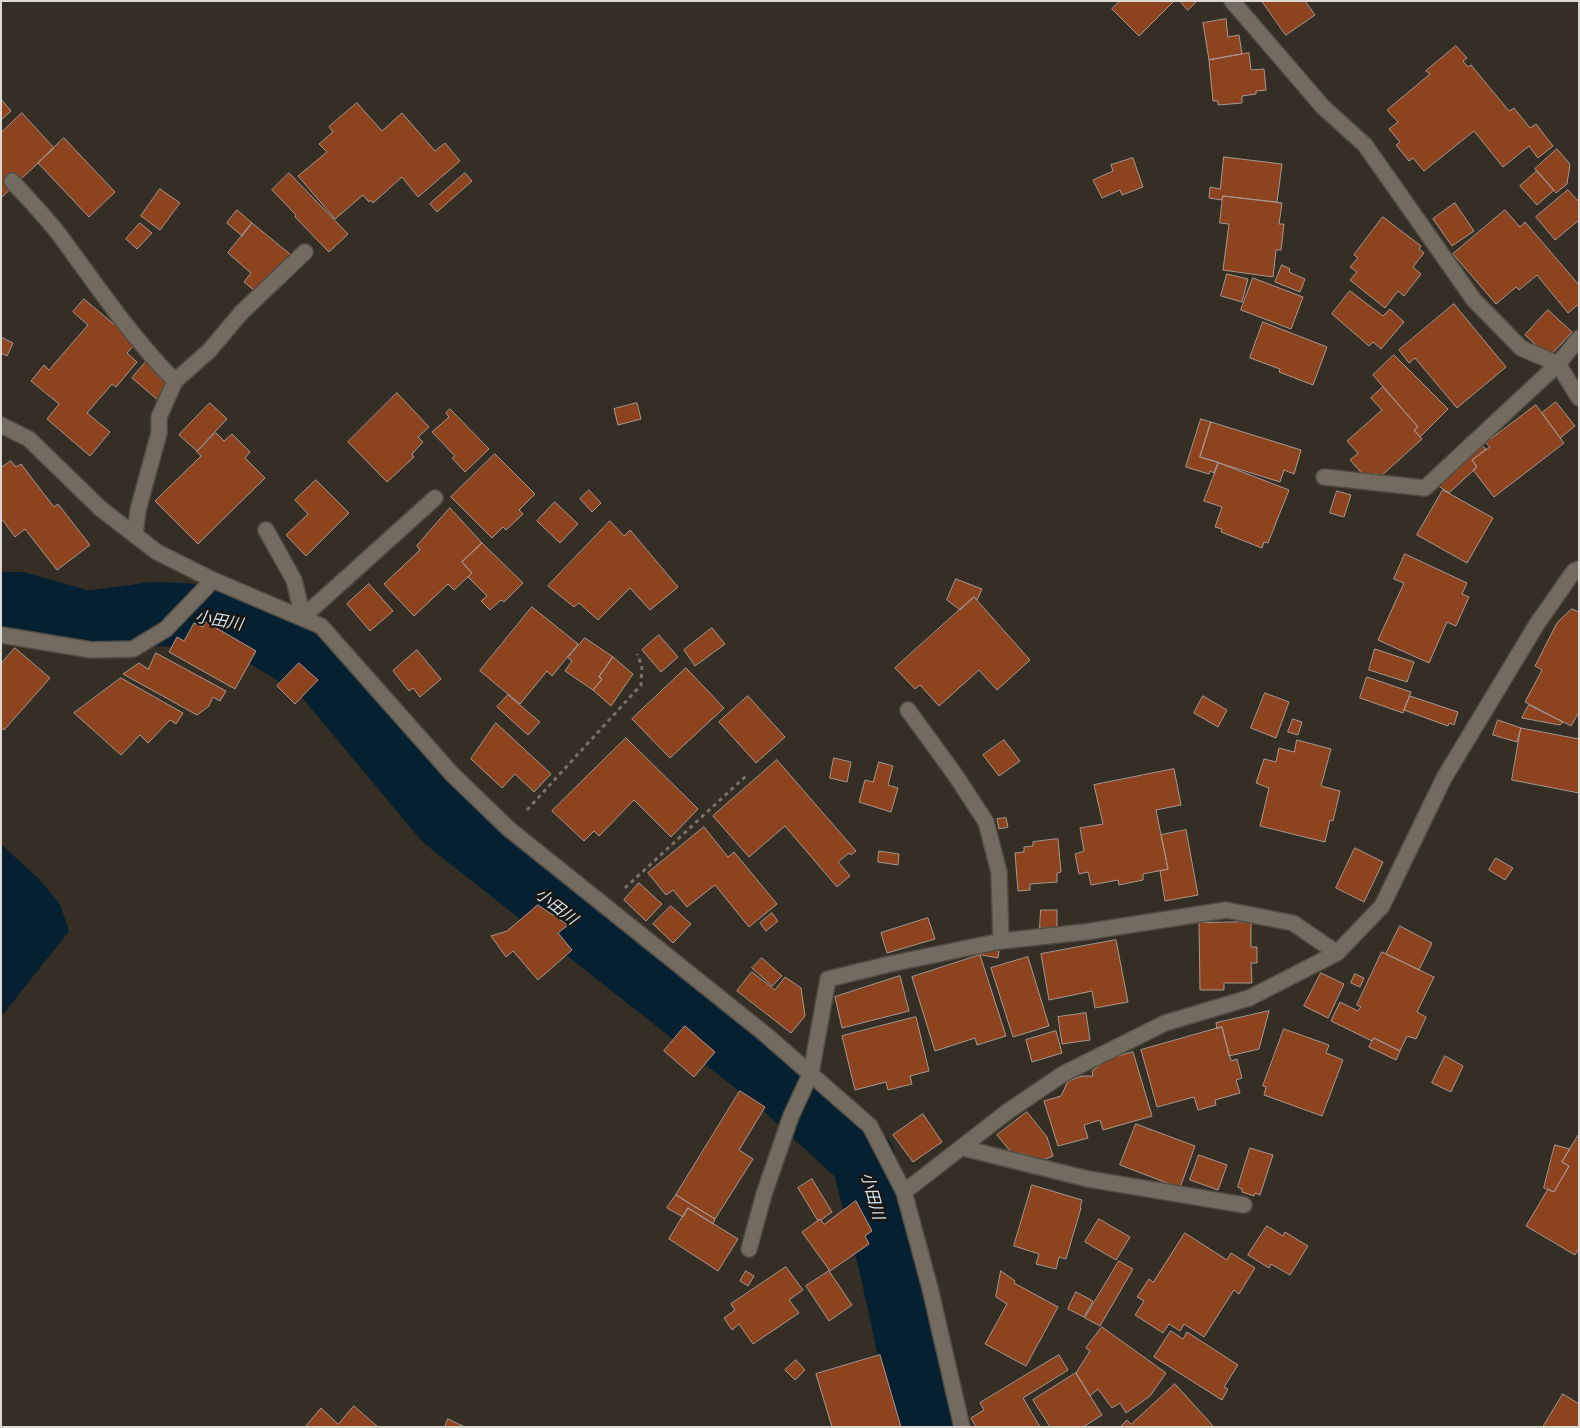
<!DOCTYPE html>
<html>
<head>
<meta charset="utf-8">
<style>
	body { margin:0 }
	#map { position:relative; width:1580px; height:1428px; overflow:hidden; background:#352e24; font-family:"PT Sans Narrow",sans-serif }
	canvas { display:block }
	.frame { position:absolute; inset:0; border:2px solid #ddd9d3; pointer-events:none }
</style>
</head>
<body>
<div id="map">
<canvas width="1580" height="1428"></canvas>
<div class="frame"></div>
</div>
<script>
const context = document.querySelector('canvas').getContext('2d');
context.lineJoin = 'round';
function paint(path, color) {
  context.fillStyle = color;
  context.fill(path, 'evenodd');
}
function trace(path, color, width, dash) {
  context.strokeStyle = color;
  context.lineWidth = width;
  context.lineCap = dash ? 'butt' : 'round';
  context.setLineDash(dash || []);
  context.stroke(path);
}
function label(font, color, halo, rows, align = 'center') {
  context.font = font + ' "PT Sans Narrow","Noto Sans JP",sans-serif';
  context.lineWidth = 4.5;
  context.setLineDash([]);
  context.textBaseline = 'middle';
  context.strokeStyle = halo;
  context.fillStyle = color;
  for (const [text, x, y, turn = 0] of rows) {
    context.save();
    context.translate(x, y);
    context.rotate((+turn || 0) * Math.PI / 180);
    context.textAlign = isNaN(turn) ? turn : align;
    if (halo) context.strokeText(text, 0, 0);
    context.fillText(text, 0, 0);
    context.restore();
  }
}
paint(new Path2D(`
	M1,844L40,880L60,904L69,931L1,1017Z`), '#052030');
trace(new Path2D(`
	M1,604H19L86,623L154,614L185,615L249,626L320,669L445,819L778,1081L863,1159L891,1266L926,1427`), '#052030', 64);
const building = new Path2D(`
	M1120,1H1174L1139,36L1112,9Z
	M1180,1H1197L1188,10Z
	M1262,1H1305L1315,15L1286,35Z
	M1226,19L1228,37L1239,35L1242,54L1209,60L1203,23Z
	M1456,46L1467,58L1463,61L1468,67L1471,65L1509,111L1514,108L1530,128L1536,124L1553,146L1538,158L1529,146L1503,167L1474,131L1424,171L1413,158L1409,161L1396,145L1400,142L1389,129L1398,122L1387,110L1430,74L1426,71Z
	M1249,53L1251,70L1264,69L1266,90L1256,91V94L1242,96V103L1218,105V101H1213L1209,60Z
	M1,99L11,111L1,120Z
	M357,103L382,131L402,113L435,151L445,143L460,161L418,197L402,177L373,203L371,200L369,202L363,195L335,219L298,176L327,152L319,144L333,132L329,127Z
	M22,113L54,148L1,198V133Z
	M64,138L115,192L89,217L38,163Z
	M1557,149L1570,164L1567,184L1556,193L1535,169Z
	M1224,157L1282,164L1277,202L1223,196L1222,200L1209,198L1210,187L1220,189Z
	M1133,158L1143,187L1122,195L1120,190L1102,198L1093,180L1113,171L1111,165Z
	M1537,171L1554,190L1537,205L1520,186Z
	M289,173L348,234L329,252L295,217L296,215L272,190Z
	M465,173L472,181L437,212L430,204Z
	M160,189L180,203L160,230L141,216Z
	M1568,190L1579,202V220L1555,240L1536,217Z
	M1223,196L1282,203L1279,224H1284L1281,250H1276L1273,277L1223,270L1229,224L1220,223Z
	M1455,203L1474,231L1452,246L1433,219Z
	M237,210L252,223L242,236L227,223Z
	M1505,210L1520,227L1525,222L1579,285V304L1568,313L1537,275L1519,290L1516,287L1496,304L1453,254Z
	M1383,217L1421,246L1419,249L1424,253L1413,267L1421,274L1404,296L1398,291L1385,308L1350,280L1357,272L1350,267L1358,258L1354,255Z
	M140,223L152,233L137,249L126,239Z
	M252,223L296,259L262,297L244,282L251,273L228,253Z
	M1282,265L1290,269L1289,272L1305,279L1300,292L1275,282Z
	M1227,274L1248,279L1242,302L1221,296Z
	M1253,278L1303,297L1291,329L1241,310Z
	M1350,291L1383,316L1390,309L1404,322L1381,349L1373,342L1369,346L1332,314Z
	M84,299L136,343L127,353L137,362L116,387L112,384L87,413L110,432L90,456L47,419L59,404L31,381L44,365L49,370L88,325L73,312Z
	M1454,304L1506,367L1457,408L1415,358L1409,363L1399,350Z
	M1548,310L1572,332L1549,357L1525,335Z
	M1263,322L1327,347L1313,385L1279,372L1280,369L1250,358Z
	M1,337L13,343L7,356L1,353Z
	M152,355L184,384L165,406L132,378Z
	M1394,355L1448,409L1420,437L1414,430L1418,427L1373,375Z
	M1383,387L1418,427L1414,430L1422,439L1380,477L1376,473L1368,480L1350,460L1358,453L1347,441L1382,410L1371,398Z
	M397,393L429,427L418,437L423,442L412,454L414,457L387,482L348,442Z
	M1556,402L1575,426L1560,438L1542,413Z
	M210,403L227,419L197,451L179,435Z
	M637,403L641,419L618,425L614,409Z
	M1536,405L1564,443L1494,497L1473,470L1477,467L1472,460L1490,447L1486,443Z
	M450,409L489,449L465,472L452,458L455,456L432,432L449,417L446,413Z
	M1201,419L1211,422L1200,457L1218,462L1214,473L1210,471L1209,474L1186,467Z
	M1211,422L1301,450L1294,474L1284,470L1280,482L1200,457Z
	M216,433L224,441L232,434L250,452L245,458L265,478L198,544L155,501L201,456L197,452Z
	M1480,444L1486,449L1472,460L1477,467L1449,493L1437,485Z
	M495,454L535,494L519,510L523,514L506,530L503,527L492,538L451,497Z
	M11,461L16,467L21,464L54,507L58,504L90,545L57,570L25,529L15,537L1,518V468Z
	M1219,463L1289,490L1268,543L1264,542L1262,548L1221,532L1222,529L1215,527L1222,507L1204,501Z
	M316,480L349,513L306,556L286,535L308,514L295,500Z
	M589,490L601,503L592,512L580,499Z
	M1443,490L1493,518L1467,563L1417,535Z
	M1337,491L1351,495L1344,517L1330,513Z
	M555,502L578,524L560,543L537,521Z
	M450,508L482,543L462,562L472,573L454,590L448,584L414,616L384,584L420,550L417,546Z
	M610,521L624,536L630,530L678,587L650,610L630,588L598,620L579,603L574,607L548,586Z
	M482,543L523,583L504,602L501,600L490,610L481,601L487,596L468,577L472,573L462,562Z
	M1405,554L1467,583L1462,594L1469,597L1456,626L1447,622L1429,663L1378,640L1404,583L1394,579Z
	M956,579L982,589L977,600L974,597L960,610L947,600Z
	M369,584L393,611L370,631L347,604Z
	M974,597L1030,660L997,690L979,670L939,706L920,685L915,689L895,668Z
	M532,607L578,644L552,676L547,671L520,704L480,671Z
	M1572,609L1579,612V712L1571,726L1525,702L1542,670L1535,666L1557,623Z
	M206,622L256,651L235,689L169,652L177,637L184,641L194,623L203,627Z
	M712,628L725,644L695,666L684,650Z
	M659,635L678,657L661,672L642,650Z
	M585,638L613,657L599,677L602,679L593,690L565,671L572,661L568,658Z
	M15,648L50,678L4,730L1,728V664Z
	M1375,649L1414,662L1407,682L1369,670Z
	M417,650L441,679L420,697L413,688L409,691L393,671Z
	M156,653L226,691L220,701L213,697L209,706L197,715L123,674L139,663L148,669Z
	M613,657L633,674L611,706L593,690L602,679L599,677Z
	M299,663L318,680L295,704L277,686Z
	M686,668L724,708L670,758L632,719Z
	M1367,677L1411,692L1403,713L1360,698Z
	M121,678L183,713L176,724L170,720L148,743L140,735L121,755L74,713Z
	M1265,693L1289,702L1276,738L1251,728Z
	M508,695L540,722L528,735L497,707Z
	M748,696L785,737L756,763L719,722Z
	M1203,696L1227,710L1218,727L1194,713Z
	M1410,696L1458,712L1454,725L1449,723L1448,726L1404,710Z
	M1529,705L1563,722L1560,725L1522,718Z
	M1293,719L1302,722L1298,735L1288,732Z
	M1498,720L1521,728L1517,742L1493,735Z
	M496,723L551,774L534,792L515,774L502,788L471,759Z
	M1521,728L1579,739V793L1512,780Z
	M626,738L698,809L671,837L634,800L599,836L594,831L584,841L552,811Z
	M1004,740L1020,761L999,776L983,755Z
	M1297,740L1331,749L1321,786L1340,791L1333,821L1330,820L1325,842L1260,826L1269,788L1256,783L1264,759L1276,762L1279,748L1294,752Z
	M834,758L851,762L847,782L830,778Z
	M777,760L856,851L851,855L849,853L838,862L850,876L837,887L785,826L749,857L713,816Z
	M879,762L893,766L888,785L898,788L891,812L859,802L865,780L873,782Z
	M1174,769L1181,805L1156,810L1168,869L1143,874V880L1119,885L1118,880L1091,885L1088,872L1079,874L1075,854L1084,851L1080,828L1103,824L1094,785Z
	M1006,818L1008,827L999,829L997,819Z
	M704,827L728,857L734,852L777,904L749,927L715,885L687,907L673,890L666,895L648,873Z
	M1186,830L1198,895L1165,901L1160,871L1168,869L1161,835Z
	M1058,839L1061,872L1057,873V882L1030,884V890L1018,891L1015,853L1024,852V847L1033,846V842Z
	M1355,848L1383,862L1364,902L1336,888Z
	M879,851L899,854L898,865L878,862Z
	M1496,858L1513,868L1505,880L1489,870Z
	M639,883L662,904L646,921L624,900Z
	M538,905L568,925L558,933L572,950L538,980L513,951L506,957L491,936L507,931Z
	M671,906L691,924L673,943L653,924Z
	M1041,910H1057V928H1040Z
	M772,913L778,921L766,931L760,923Z
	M928,918L935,939L887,953L881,933Z
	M1251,922V947H1257V963H1251L1252,983H1224V990H1200L1199,923Z
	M1400,926L1432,943L1419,970L1386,954Z
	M1116,940L1128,1002L1095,1008L1092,991L1049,1000L1041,954Z
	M977,947L999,951L998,958L976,954Z
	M1382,952L1434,977L1417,1012L1426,1017L1416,1039L1407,1036L1400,1051L1374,1038L1372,1041L1331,1021L1340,1002L1358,1011L1361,1007L1357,1005Z
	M980,955L1006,1036L977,1045L975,1038L935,1051L912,977Z
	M1028,957L1049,1026L1013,1037L991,968Z
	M762,958L782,976L772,986L752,968Z
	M752,972L775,990L785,977L801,988L805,1016L791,1033L737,991Z
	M1321,973L1344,984L1328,1018L1304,1006Z
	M1355,974L1364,978L1360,987L1351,983Z
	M900,976L909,1011L842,1028L835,997Z
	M1269,1011L1259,1049L1229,1056L1222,1027L1217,1029L1216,1023Z
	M1086,1013L1090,1040L1062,1044L1058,1017Z
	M916,1017L929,1071L910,1076L912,1084L888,1090L886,1082L855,1090L842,1036Z
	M685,1026L715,1052L694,1077L664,1051Z
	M1222,1027L1231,1061L1237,1059L1242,1078L1236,1080L1240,1093L1215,1100L1216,1105L1198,1110L1194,1097L1157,1107L1141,1050Z
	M1284,1029L1329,1045L1326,1053L1343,1060L1322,1116L1264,1095L1266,1087L1263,1086Z
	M1056,1031L1062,1053L1032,1062L1026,1040Z
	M1374,1038L1400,1051L1396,1060L1369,1047Z
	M1133,1052L1152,1116L1103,1130L1100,1120L1084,1125L1088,1138L1058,1146L1044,1101L1061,1096L1068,1081L1082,1076H1093L1092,1071L1108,1059Z
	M1445,1056L1463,1066L1451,1092L1432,1083Z
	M740,1091L765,1107L739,1150L753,1159L715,1219L676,1195Z
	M1027,1112L1047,1137L1053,1156L1043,1160L1020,1153L1015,1157L997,1135Z
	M923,1114L942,1142L913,1162L893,1135Z
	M1136,1124L1195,1146L1180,1188L1120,1165Z
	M1579,1134V1248L1575,1255L1526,1226L1548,1189L1554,1192L1569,1166L1562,1162Z
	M1555,1145L1570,1149L1562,1162L1569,1166L1554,1192L1544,1188Z
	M1250,1148L1273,1155L1260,1195L1255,1193L1254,1196L1242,1192V1189L1238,1187Z
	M1199,1155L1227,1165L1218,1190L1190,1180Z
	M812,1179L832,1212L821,1220L820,1219L818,1221L798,1188Z
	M1032,1185L1082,1200L1080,1208H1081L1066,1259L1059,1257L1056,1269L1036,1264L1039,1254L1014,1246Z
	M676,1195L715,1219L713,1224L688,1208L683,1217L667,1208Z
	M856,1201L872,1231L865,1236L869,1244L830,1271L802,1232L820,1219L824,1224Z
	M688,1208L738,1239L718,1271L669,1239Z
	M1099,1219L1130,1237L1116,1260L1085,1242Z
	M1267,1226L1283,1236L1285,1232L1308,1246L1290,1275L1271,1264L1269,1268L1248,1255Z
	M1185,1233L1227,1260L1231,1253L1255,1268L1239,1294L1234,1290L1204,1337L1184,1324L1180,1331L1169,1324L1163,1333L1135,1315L1144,1301L1137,1297L1149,1279L1153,1282Z
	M1119,1261L1133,1269L1100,1326L1085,1318Z
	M786,1267L803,1290L789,1300L799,1313L753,1344L739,1324L732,1330L724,1318L735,1310L731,1304Z
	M746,1271L754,1276L748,1286L740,1281Z
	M829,1271L852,1305L829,1321L806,1286Z
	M1001,1271L1015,1281L1014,1283L1058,1307L1026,1366L985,1344L1007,1304L996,1297Z
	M1076,1292L1093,1301L1084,1317L1068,1309Z
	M1102,1327L1166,1373L1150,1396L1126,1413L1120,1403L1112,1408L1098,1389L1090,1396L1076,1373L1090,1351L1086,1348Z
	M1171,1331L1183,1339L1187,1332L1238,1365L1224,1387L1228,1389L1222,1400L1154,1357Z
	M880,1355L901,1427H832L816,1374Z
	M1059,1355L1068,1370L1023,1398L1040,1427H976L971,1418L984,1410L980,1403Z
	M796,1360L805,1370L795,1380L785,1370Z
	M1076,1373L1102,1415L1083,1427H1050L1033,1400Z
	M1175,1384L1214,1427H1120L1127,1420L1131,1424Z
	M1563,1394L1579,1404V1427H1543Z
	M354,1406L378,1427H305L321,1408L338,1424Z
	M448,1419L465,1427H445Z`);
paint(building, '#8e431f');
trace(building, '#a69892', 1);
const lane = new Path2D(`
	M12,181C28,199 44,215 58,233C96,284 130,336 175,381L159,417V433L138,510L135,535
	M175,381L209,351L241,313L305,252
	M1324,477L1425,488L1558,364L1579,338
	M266,530L294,580L303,617L435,498
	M1,635L91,650L133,649L166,629L213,580
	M908,710L956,776L986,822L999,872L1001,941
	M963,1148L1088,1179L1244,1205
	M749,1249L764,1194L791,1116L811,1073L828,979L890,964L1001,941L1085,932L1226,910L1293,923L1337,953`);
const street = new Path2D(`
	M1232,1L1323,107L1365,145L1474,300L1521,348L1558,364L1579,398
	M1,425L29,439L101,509L157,552L213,580L321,626L452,774L509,829L765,1034L870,1126L904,1192L930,1288L962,1427
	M904,1192L1007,1112L1063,1074L1165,1023L1249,998L1337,953L1382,906L1444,778L1537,624L1574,571L1579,569`);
trace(lane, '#524d44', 18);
trace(street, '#524d44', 18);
trace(new Path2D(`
	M527,810L641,685L642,666L637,654
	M625,888L747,775`), '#777169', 3, [4, 4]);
trace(lane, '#736b60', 15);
trace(street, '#736b60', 15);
label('italic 16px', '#d0e4f2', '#1a1612', [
	["小田川",219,621,10],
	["小田川",556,907,38],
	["小田川",872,1196,75]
]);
</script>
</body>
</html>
